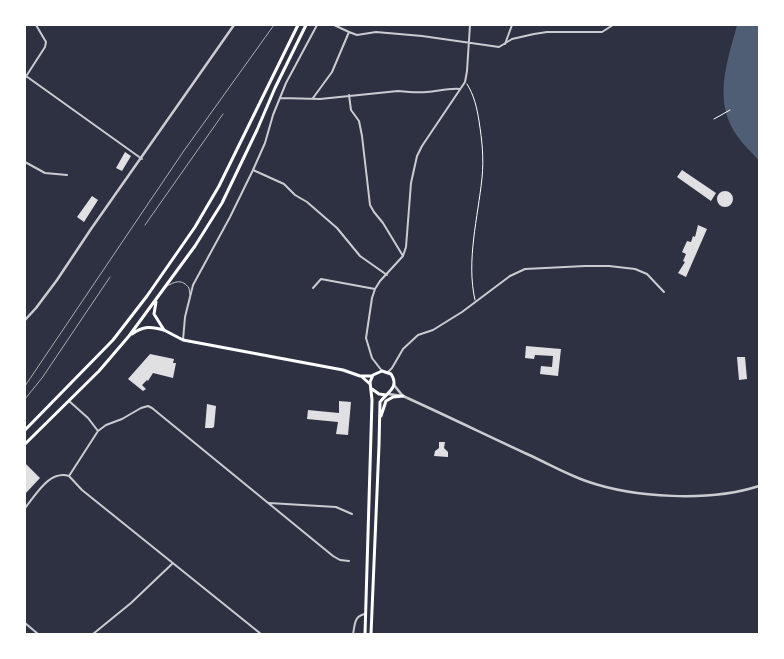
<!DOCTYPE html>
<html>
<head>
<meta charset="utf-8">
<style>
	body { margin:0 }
	#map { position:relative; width:784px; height:659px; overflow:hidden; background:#2d3142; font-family:"PT Sans",sans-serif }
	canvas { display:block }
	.frame { position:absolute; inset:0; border:26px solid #fff; pointer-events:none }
</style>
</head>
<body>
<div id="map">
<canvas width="784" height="659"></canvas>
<div class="frame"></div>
</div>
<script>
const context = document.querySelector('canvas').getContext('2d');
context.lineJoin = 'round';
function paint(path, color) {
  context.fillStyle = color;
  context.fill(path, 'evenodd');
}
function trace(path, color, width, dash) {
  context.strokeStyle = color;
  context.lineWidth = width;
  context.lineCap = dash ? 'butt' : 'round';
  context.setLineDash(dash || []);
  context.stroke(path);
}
paint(new Path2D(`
	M737,25H759V161C753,153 744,146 738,137C712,102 727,63 737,25Z`), '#4f5d75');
paint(new Path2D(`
	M125,152L131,156L122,171L116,168Z
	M682,170L716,193L711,201L677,177Z
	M717 199a8 8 0 1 1 16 0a8 8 0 1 1-16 0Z
	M92,196L98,200L84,222L77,217Z
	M698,225L707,229L686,277L678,273L685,262L683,261L686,254L682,252L687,241L691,242L693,236L695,237Z
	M526,346L561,349L558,376L540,374L541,366L552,367L553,356L535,355L534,359L525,358Z
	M150,354L174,359L173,363H176L173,378L153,373L148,381L147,380L142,385L146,389L143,391L128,379Z
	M737,357H745L747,379L739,380Z
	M339,401L351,402L348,435L336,434L338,422L307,419L308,410L339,413Z
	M207,404L216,406L214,427L212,428H205Z
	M439,442H445L444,448L448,452V457L434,456L435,451L439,448Z
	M25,463L40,478L25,494Z`), '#e0e0e3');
trace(new Path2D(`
	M467,84C474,95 477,108 479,121C482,140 484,158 482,178C478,217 466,261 475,300
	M714,119L730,110`), '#fff', 1);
trace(new Path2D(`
	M167,286C176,281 182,279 189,288L190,295`), '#caccd0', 1);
trace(new Path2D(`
	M334,25L349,32
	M505,44L512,25
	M26,76L142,159
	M25,78L45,47L46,42L36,25
	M349,95L351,110L359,121L362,136L370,205L374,212L383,223L403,256
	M280,98L320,99L398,91C407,92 417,93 427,92C439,91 448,88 460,89
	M313,98L332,72L349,32L357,35L376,32L422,36L499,47L512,39L534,34L547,32H602L613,25
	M25,162L45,173L67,175
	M253,170L284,184L295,195L307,202L337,228L360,256L387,275
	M313,288L321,279L375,289
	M183,340L185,317L193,285L230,217L253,170L265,143L273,115L286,83L317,25
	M382,371L372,358L366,338L372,298L375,289L380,281L403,256L406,247L411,183L417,156L422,146L465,82L467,71L470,25
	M388,372L392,368L403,349L418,335L433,330L462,312L510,276L525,269L585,266H609L635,269L647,274L664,292
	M69,401L88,418L98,431L106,425L122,419L141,408L148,406L152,408L333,556L340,560L349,561
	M98,431L69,476L82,490L261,634
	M269,503L336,507L352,514
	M25,508C36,495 49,470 69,476
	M25,623L38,634
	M93,634L131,603L173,563
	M353,634C355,625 354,615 366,614`), '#caccd0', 2);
trace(new Path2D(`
	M25,320L36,308L57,280L91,229L234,25
	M394,385L402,395
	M388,394L403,396C445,415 486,435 527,454C547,463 566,474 586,481C634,498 710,502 759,486`), '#caccd0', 2.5);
trace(new Path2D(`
	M164,330L183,340L343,370L360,376H372
	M361,376L370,384
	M372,389L379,394L386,395
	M381,416L386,401L393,397L403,396
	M365,634L372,400L370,382L373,375L382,371L391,374C400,388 387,392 380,402L379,445
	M371,634L379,445`), '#fff', 3);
trace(new Path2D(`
	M156,302L154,314L164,330
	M132,334C143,326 151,326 164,330
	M25,430L113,340L147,296L195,227L219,186L298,25
	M25,444L99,371L129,336L195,246L222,203L257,130L275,88L306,25`), '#fff', 3);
trace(new Path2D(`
	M145,225L223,114
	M25,386L183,152L274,25
	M25,399L42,378L110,277`), '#abadb3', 1);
</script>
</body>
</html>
